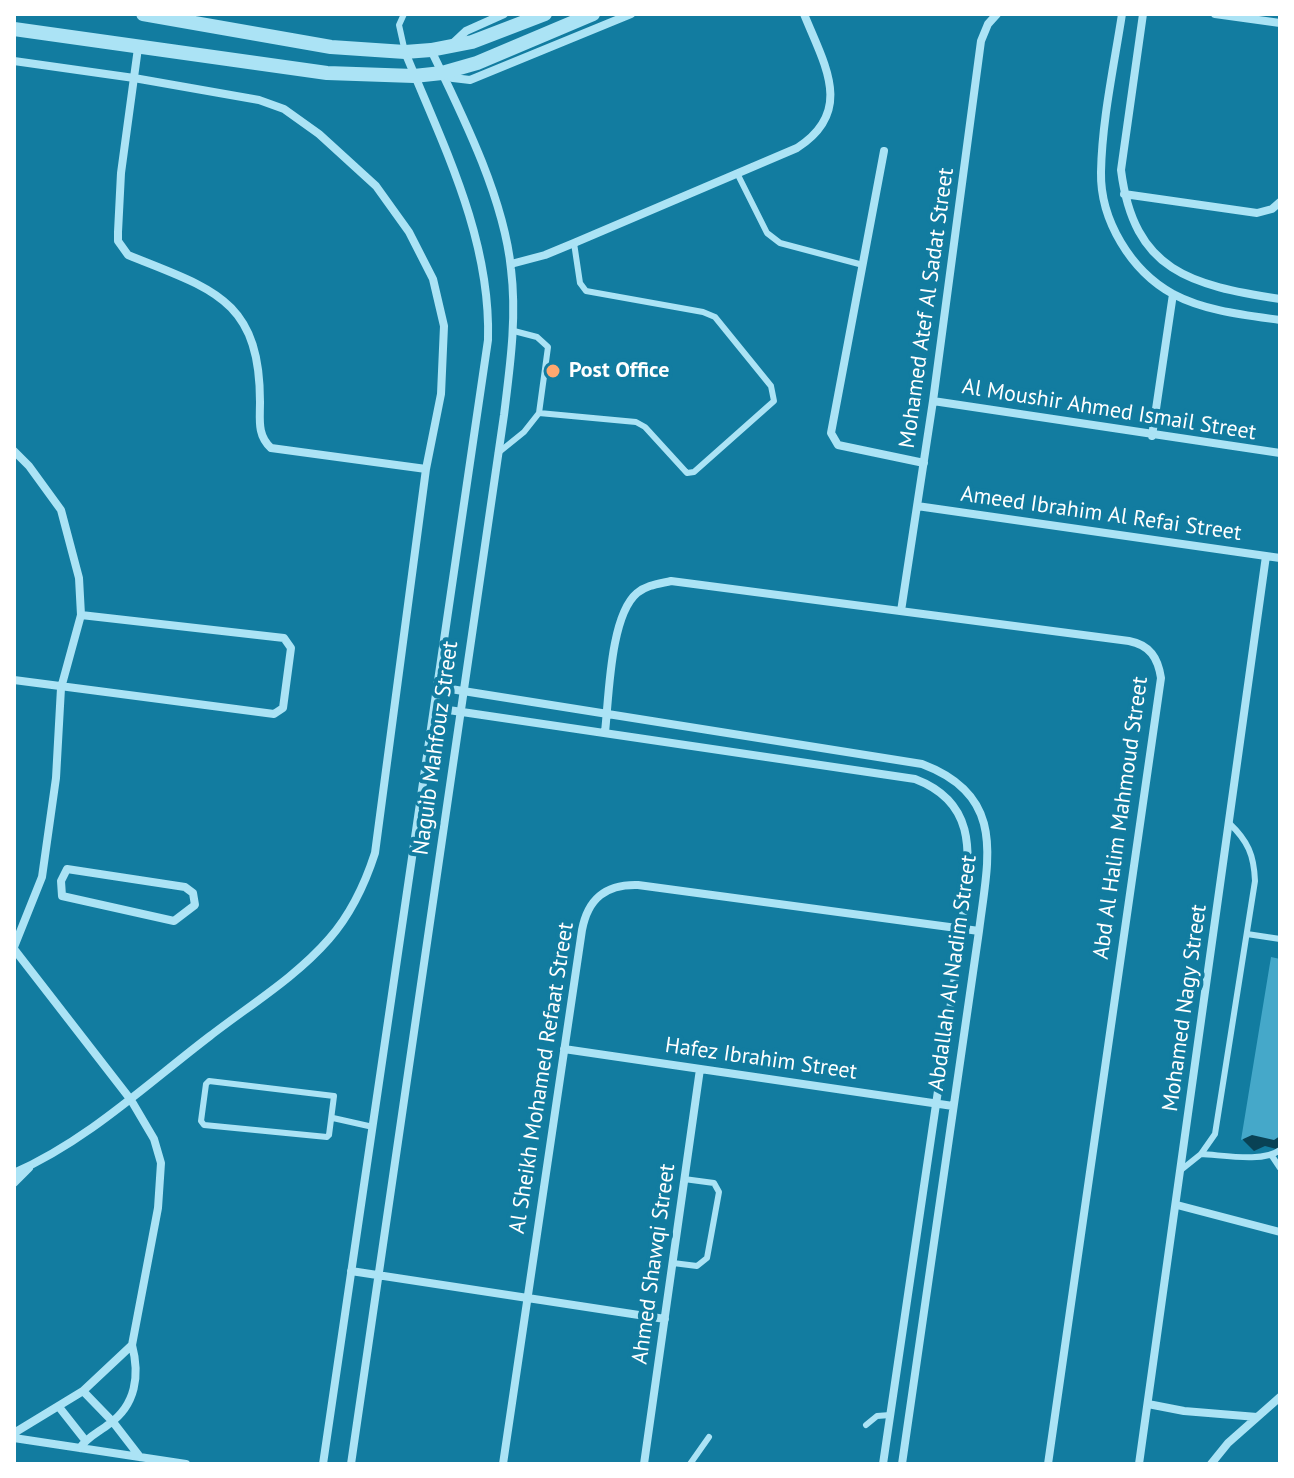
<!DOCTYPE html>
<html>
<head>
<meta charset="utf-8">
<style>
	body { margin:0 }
	#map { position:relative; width:1294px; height:1478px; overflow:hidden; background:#127ca0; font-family:"PT Sans",sans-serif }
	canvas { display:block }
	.frame { position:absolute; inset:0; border:16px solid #fff; pointer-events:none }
</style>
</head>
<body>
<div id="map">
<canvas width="1294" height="1478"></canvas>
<div class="frame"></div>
</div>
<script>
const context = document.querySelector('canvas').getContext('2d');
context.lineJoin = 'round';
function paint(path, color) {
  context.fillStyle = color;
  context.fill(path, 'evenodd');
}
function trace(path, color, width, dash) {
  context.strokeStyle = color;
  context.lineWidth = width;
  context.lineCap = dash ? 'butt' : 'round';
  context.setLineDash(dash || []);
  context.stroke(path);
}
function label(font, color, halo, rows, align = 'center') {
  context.font = font + ' "PT Sans",sans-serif';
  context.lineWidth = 8;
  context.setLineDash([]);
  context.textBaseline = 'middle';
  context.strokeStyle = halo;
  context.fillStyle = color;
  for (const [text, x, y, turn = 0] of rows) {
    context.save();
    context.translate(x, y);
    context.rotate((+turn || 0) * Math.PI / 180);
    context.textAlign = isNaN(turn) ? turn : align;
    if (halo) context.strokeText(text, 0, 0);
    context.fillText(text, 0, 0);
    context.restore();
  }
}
paint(new Path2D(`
	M1273,959L1280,961V1150L1265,1146L1254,1151L1243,1140Z`), '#0007');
paint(new Path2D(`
	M1271,957L1280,959V1136L1274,1140L1252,1135L1241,1140Z`), '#45a8c9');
trace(new Path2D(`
	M404,14L399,25L405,52
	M737,173L767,233L780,243L863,265
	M539,413L636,422L645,427L687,473L694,472L774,401L771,386L715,317L703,312L586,291L580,283L574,243
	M498,453L524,432L539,413L548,347L537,337L514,331
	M1247,934L1280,939
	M209,1081L334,1096L329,1135L327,1137L204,1125L201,1121L206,1084Z
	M333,1118L373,1127
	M1201,1154C1223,1155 1263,1163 1280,1150
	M1272,1156L1280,1168
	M1181,1170L1201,1154L1215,1134L1255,881C1254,855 1248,841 1229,823
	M673,1263L697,1266L707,1258L719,1192L714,1183L684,1179
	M866,1425L877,1416L890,1415
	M690,1464L709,1437`), '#abe3f5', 6);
trace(new Path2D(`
	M1122,14C1114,66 1102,120 1101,172C1100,220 1131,271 1173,294C1205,311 1244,315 1280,320
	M1143,14L1121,170C1134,272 1191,285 1280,299
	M1215,14L1280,23
	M450,46L466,31L504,14
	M138,48L121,173L118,232V241L128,255C211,289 260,298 260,402C260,420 257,435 271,448L426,469
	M14,61L134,78L259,100L284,109L319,134L376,186L409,232L433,279L444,326L441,394L426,469L375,853C365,884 351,914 329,939C296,977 250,1005 210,1036C147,1084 87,1141 14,1173
	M445,73L453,78L470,80L631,14
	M884,151L831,433L838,445L924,463
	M1124,194L1257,213L1272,209L1280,202
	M511,264L545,255L574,243L797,148C855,111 824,64 804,14
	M933,401L1280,453
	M1152,436L1173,294
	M14,451L29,466L61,510L79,578L81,615L61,688L56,778L42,877L14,947
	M917,506L1280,558
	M901,611L933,401L981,41L988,24L997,14
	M14,680L274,714L283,708L291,648L284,638L81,615
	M438,687L922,764C1007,796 988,858 979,931L902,1464
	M435,708L915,779C986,806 966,868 962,928L883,1464
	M605,732C609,697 610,616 637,593C647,585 658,584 671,581L1129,641C1150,645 1158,658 1161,678L1048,1464
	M67,869L185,887L193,893L195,905L174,921L62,896L61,881Z
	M14,949L131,1100L154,1139L161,1163L158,1208L132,1345L83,1391L14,1433
	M564,1049L953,1106
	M14,1183L29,1168
	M1177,1205L1280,1232
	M351,1271L665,1319
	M83,1391L113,1422L140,1457
	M1148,1404L1184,1411L1257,1417
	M59,1407L85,1440
	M14,1438L186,1464
	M80,1448C87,1437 99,1432 109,1424C136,1405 140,1375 132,1345
	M323,1464L488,340C491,238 443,145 405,52
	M351,1464L504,415C510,366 517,318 511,269C504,198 462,114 431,50
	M503,1464L582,930C588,898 606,884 638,885L979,931
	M644,1464L700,1069
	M1139,1464L1266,556
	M1211,1464L1228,1443L1280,1397`), '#abe3f5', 8);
trace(new Path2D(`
	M143,14L331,47L405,52L431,50L472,42L545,14
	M14,29L327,73L414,76L442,73L477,63L593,14`), '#abe3f5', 14);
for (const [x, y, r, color] of [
	[553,371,8,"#ffa86f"]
]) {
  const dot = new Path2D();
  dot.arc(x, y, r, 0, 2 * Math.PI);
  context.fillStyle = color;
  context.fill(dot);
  trace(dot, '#127ca0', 3);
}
label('22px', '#fff', '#127ca0', [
	["Mohamed Atef Al Sadat Street",927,308,-82],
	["Al Moushir Ahmed Ismail Street",1109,410,9],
	["Ameed Ibrahim Al Refai Street",1101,514,8],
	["Naguib Mahfouz Street",436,748,-82],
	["Abd Al Halim Mahmoud Street",1121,818,-82],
	["Abdallah Al Nadim Street",953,973,-82],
	["Mohamed Nagy Street",1185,1008,-82],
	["Hafez Ibrahim Street",761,1059,8],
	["Al Sheikh Mohamed Refaat Street",542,1078,-81],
	["Ahmed Shawqi Street",654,1264,-82]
]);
label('bold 22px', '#fff', '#127ca0', [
	["Post Office",569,371]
], 'left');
</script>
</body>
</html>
